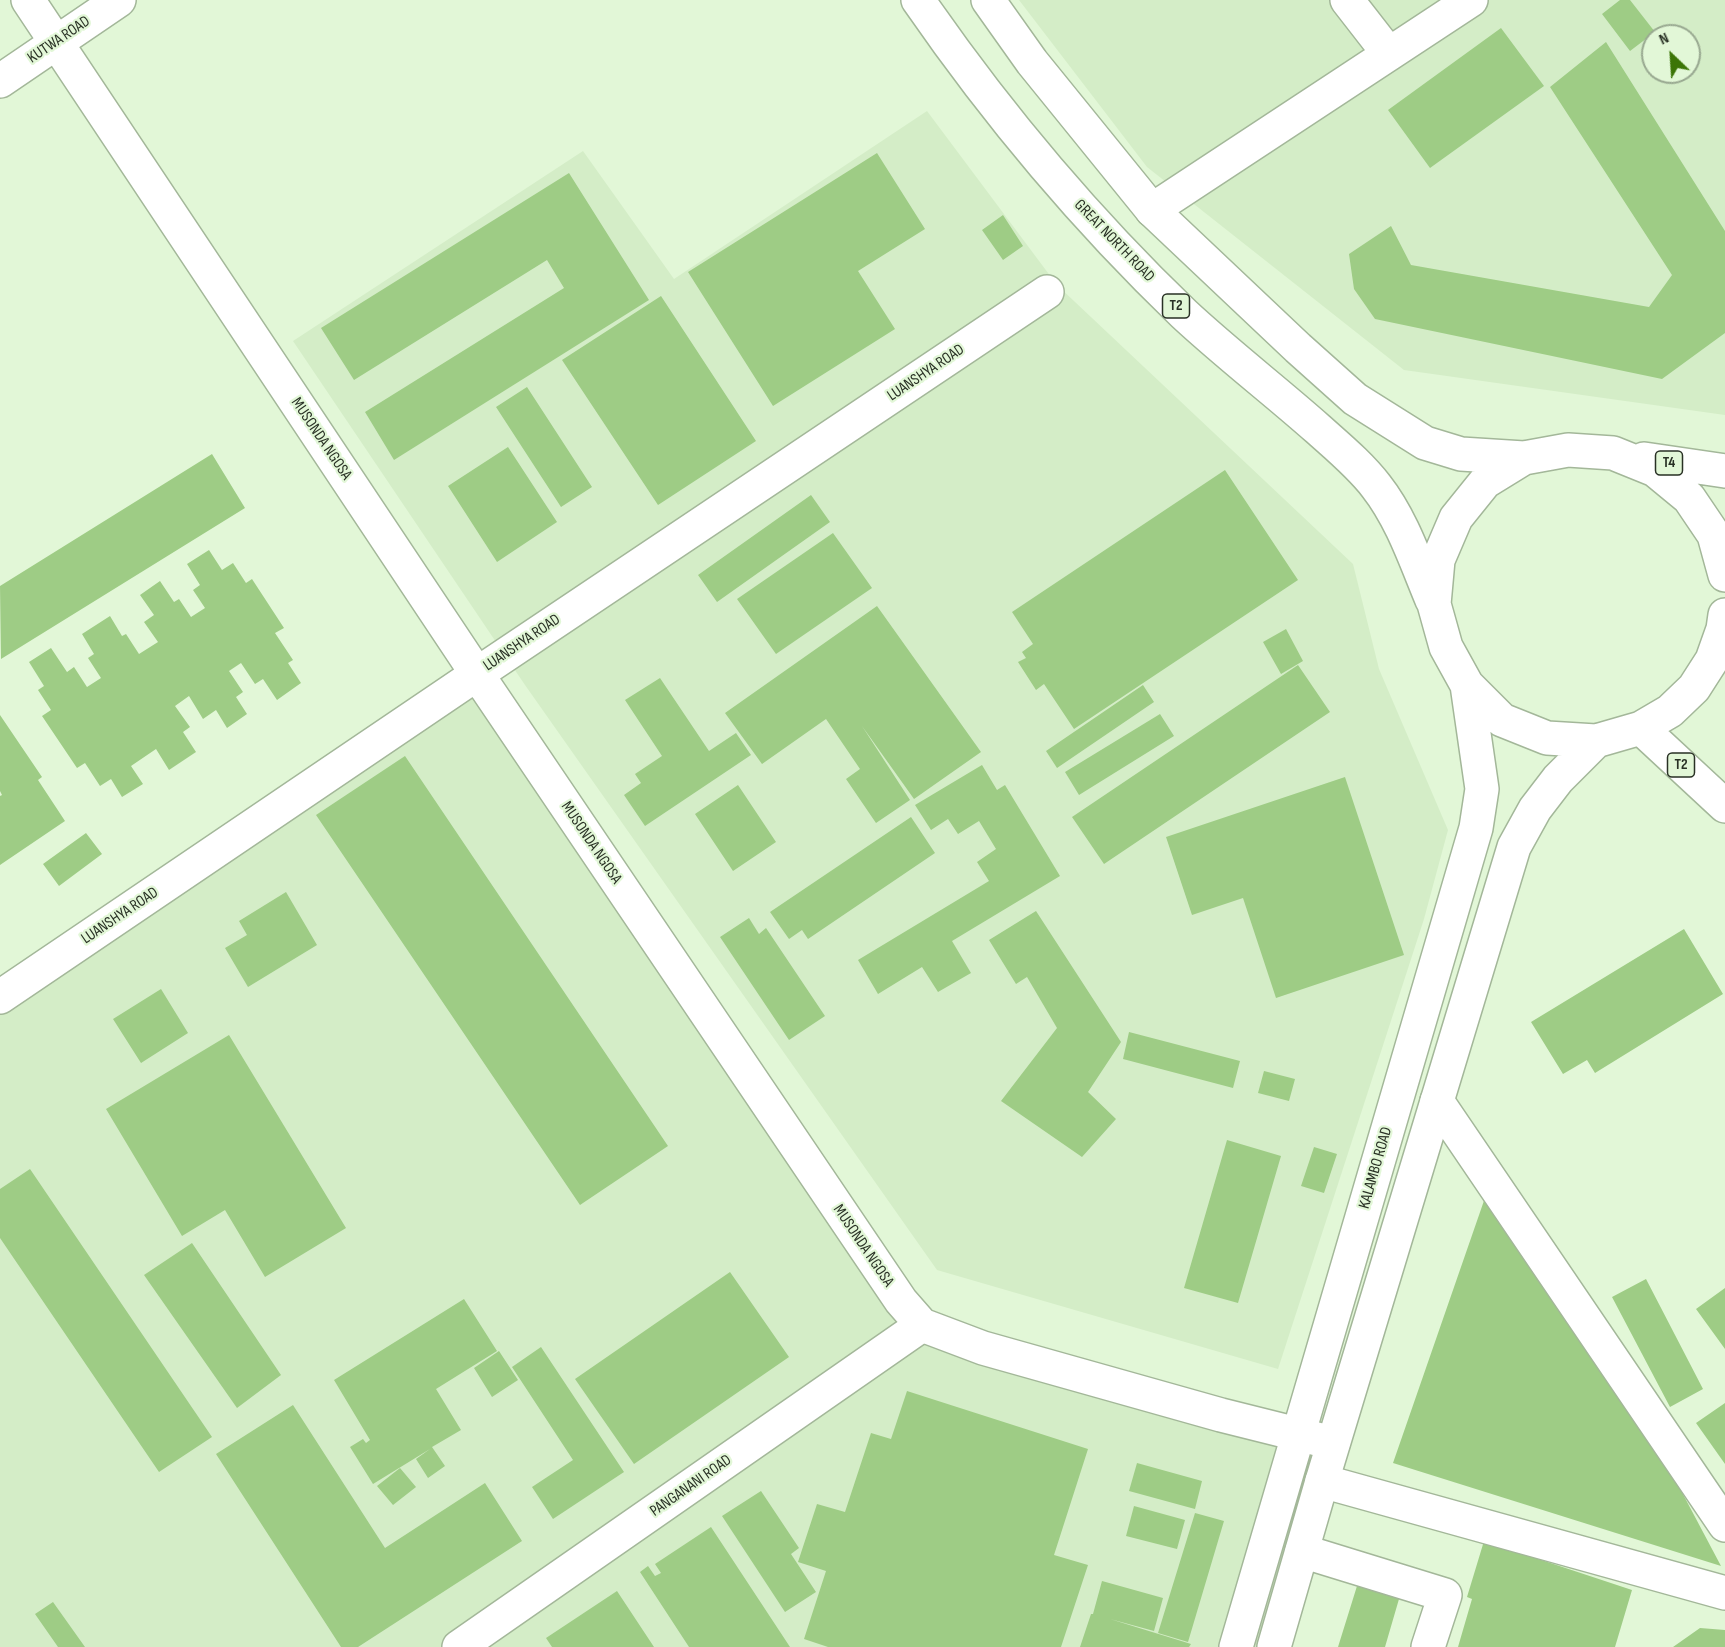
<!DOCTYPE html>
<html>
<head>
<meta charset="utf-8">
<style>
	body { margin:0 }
	#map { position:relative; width:1725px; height:1647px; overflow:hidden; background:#e2f7d7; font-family:"Sofia Sans Condensed",sans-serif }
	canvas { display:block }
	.north { position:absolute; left:1641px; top:24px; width:60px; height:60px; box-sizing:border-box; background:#e2f7d7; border:2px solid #98a890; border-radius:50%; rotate:335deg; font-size:16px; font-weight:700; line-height:24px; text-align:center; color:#293125 }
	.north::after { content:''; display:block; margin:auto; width:21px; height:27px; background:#3c7507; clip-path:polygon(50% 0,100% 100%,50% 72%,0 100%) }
</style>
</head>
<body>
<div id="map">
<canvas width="1725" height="1647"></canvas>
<div class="north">N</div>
</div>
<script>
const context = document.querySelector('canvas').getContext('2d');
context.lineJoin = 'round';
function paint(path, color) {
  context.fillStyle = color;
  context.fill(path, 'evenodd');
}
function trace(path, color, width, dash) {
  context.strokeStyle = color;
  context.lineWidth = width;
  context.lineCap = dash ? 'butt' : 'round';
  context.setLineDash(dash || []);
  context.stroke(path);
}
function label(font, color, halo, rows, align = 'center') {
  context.font = font + ' "Sofia Sans Condensed",sans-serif';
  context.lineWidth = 4.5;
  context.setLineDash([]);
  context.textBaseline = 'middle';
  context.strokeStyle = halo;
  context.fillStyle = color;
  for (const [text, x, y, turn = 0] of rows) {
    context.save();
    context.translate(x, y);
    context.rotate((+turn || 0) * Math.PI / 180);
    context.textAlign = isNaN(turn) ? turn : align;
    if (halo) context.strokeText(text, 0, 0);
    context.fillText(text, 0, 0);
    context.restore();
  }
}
paint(new Path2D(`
	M1019,0H1725V415L1404,370L1147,167ZM1653,36H1689V72H1653Z
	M927,111L1057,285L1353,564L1379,669L1448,830L1424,919L1278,1369L937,1270L525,685L293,341L583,151L674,279Z
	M465,679L914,1330L1328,1428L1262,1647H0V994Z`), '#d4edc7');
paint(new Path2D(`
	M1620,0H1630L1655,32L1630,51L1602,14Z
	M1501,28L1544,86L1430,168L1388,110Z
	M1606,42L1725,231V333L1662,379L1375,319L1354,289L1349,254L1391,226L1411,265L1649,307L1672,275L1550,87Z
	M877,153L925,229L858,271L895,329L773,406L688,272Z
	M569,173L649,300L394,460L365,412L564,288L547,260L354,380L321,328Z
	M1003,215L1023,246L1003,260L982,230Z
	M661,296L756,441L658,505L562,360Z
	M527,387L592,487L561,507L496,407Z
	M508,447L557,522L497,562L448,486Z
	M212,454L245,508L1,659L0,586Z
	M1225,470L1298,580L1074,729L1044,684L1036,690L1018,662L1026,658L1022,652L1033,644L1012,612Z
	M811,495L830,522L717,602L698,575Z
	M833,533L872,588L776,654L737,599Z
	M209,550L222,570L233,563L246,583L252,579L284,628L275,633L293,660L288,663L301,683L277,700L263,679L255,684L241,663L229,671L243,692L236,697L247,714L227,728L216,710L203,719L189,696L175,706L190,727L183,732L196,752L169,770L156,749L131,766L143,784L122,797L111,779L100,786L85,763L77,768L42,716L51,710L38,690L44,686L29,662L51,648L67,672L74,667L87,687L101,678L88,658L94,654L82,634L110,616L122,636L126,634L139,654L158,642L144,622L154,615L140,595L160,581L174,602L179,599L191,617L205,608L193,590L200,585L187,564Z
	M877,606L981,752L914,799L862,726L910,800L876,823L846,779L860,769L826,719L762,764L725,713Z
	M1286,629L1303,661L1281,674L1263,642Z
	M1298,665L1330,712L1104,864L1072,817Z
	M660,678L709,751L736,733L751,755L645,826L624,795L641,783L635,774L662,756L625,700Z
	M1143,685L1154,702L1057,768L1046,751Z
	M1160,714L1174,736L1079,795L1065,772Z
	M0,715L42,777L38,780L65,821L0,865V796L2,795L0,791Z
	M405,756L668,1146L580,1205L316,815Z
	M982,765L997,790L1005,785L1060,876L952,941L971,973L938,992L922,967L878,994L858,960L989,881L977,862L996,849L979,821L958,834L948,819L931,830L915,805Z
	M1345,777L1404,955L1276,998L1243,898L1192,915L1166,837Z
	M738,785L776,842L733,871L695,814Z
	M911,817L935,853L808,939L802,930L789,939L770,912Z
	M86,833L102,854L59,886L43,864Z
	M286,892L317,945L248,987L225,948L247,935L239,921Z
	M1036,911L1121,1042L1088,1092L1116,1119L1082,1157L1001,1101L1057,1028L1027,977L1016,984L989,940Z
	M749,918L759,934L766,928L825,1016L789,1040L720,937Z
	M1684,929L1723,994L1595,1073L1587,1060L1563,1074L1531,1022Z
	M161,989L188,1033L141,1063L113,1019Z
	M1129,1032L1240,1061L1233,1088L1123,1059Z
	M229,1035L346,1228L265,1277L225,1210L182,1236L106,1109Z
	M1264,1071L1295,1079L1289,1101L1258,1093Z
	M1227,1140L1281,1156L1238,1303L1184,1288Z
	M1314,1147L1337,1154L1324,1193L1301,1186Z
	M30,1169L212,1437L159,1472L0,1238V1189Z
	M1487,1192L1641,1415L1721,1566L1393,1463Z
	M192,1243L281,1375L237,1408L144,1275Z
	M730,1272L789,1357L634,1464L575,1379Z
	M1646,1279L1703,1389L1670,1407L1612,1297Z
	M1725,1288V1349L1696,1309Z
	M464,1299L497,1351L436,1389L461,1430L432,1447L445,1466L428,1478L416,1459L430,1449L373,1484L350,1447L363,1439L366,1443L370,1440L334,1380Z
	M541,1347L624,1472L553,1519L532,1487L573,1460L512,1367Z
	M499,1351L518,1380L492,1397L474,1368Z
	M907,1391L1088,1449L1054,1555L1088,1565L1061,1647H828L804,1639L826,1571L798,1562L817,1504L845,1512L871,1433L891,1439Z
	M1725,1403V1464L1696,1423Z
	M293,1405L385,1548L485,1483L522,1541L358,1647H341L216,1454Z
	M1137,1463L1202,1481L1195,1509L1129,1491Z
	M400,1468L416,1487L393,1505L377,1486Z
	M761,1491L799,1548L791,1554L816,1592L785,1612L722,1516Z
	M1134,1506L1185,1520L1177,1549L1126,1536Z
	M1195,1513L1224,1521L1188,1642L1158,1633Z
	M711,1527L790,1647H689L640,1572L648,1566L655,1576L661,1573L655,1564Z
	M1484,1541L1632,1590L1615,1647H1458L1472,1599L1467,1597Z
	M1102,1581L1163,1598L1154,1631L1110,1619L1191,1644L1189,1647H1080L1091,1614H1093Z
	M1357,1586L1399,1599L1385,1647H1338Z
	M617,1591L654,1647H552L546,1638Z
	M53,1602L85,1647H58L35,1614Z
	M1700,1628L1725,1630V1647H1673Z`), '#9ecc85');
const minor = new Path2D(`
	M28,0L477,674L901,1301L922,1325L983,1348L1221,1415L1333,1443
	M1347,0L1389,54
	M0,81L119,0
	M1152,210L1471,0
	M0,997L477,674L1047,292
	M1437,1101L1725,1525
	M1322,1481L1725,1593
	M1302,1551L1445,1595L1428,1647
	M459,1647L922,1325`);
const major = new Path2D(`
	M918,0C996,113 1085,219 1184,314C1227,354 1274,390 1318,429C1338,447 1360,465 1376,486C1402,519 1416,562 1432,600
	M988,0L1032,62L1152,210L1298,348L1355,399L1425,443L1461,454L1524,458
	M1644,459L1725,471
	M1725,575L1714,535L1689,498L1655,470L1613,453L1568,450L1524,458L1485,482L1456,518L1438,560L1434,604L1446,647L1467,685L1502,720L1547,738L1596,741L1641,728L1670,711L1694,688L1712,660L1723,629L1725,615
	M1641,728L1725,806
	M1236,1647L1476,828L1482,789L1467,685
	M1274,1647L1322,1481L1514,847L1535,809L1558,779L1596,741`);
trace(minor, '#a3b799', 36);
trace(major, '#a3b799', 36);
trace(minor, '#fff', 33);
trace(major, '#fff', 33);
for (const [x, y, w] of [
	[1176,306,27],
	[1669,463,27],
	[1681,765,27]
]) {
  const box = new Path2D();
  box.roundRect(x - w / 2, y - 12, w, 24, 4.5);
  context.fillStyle = '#e2f7d7';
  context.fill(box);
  trace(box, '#293125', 1.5);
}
label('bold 15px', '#293125', null, [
	["T2",1176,306],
	["T4",1669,463],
	["T2",1681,765]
]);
label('16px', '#293125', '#e2f7d7', [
	["KUTWA ROAD",59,40,-34],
	["GREAT NORTH ROAD",1114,241,46],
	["LUANSHYA ROAD",926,373,-34],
	["MUSONDA NGOSA",321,439,56],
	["LUANSHYA ROAD",522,643,-34],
	["MUSONDA NGOSA",591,843,56],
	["LUANSHYA ROAD",120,916,-34],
	["KALAMBO ROAD",1376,1168,-74],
	["MUSONDA NGOSA",863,1246,56],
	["PANGANANI ROAD",691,1486,-35]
]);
</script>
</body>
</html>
